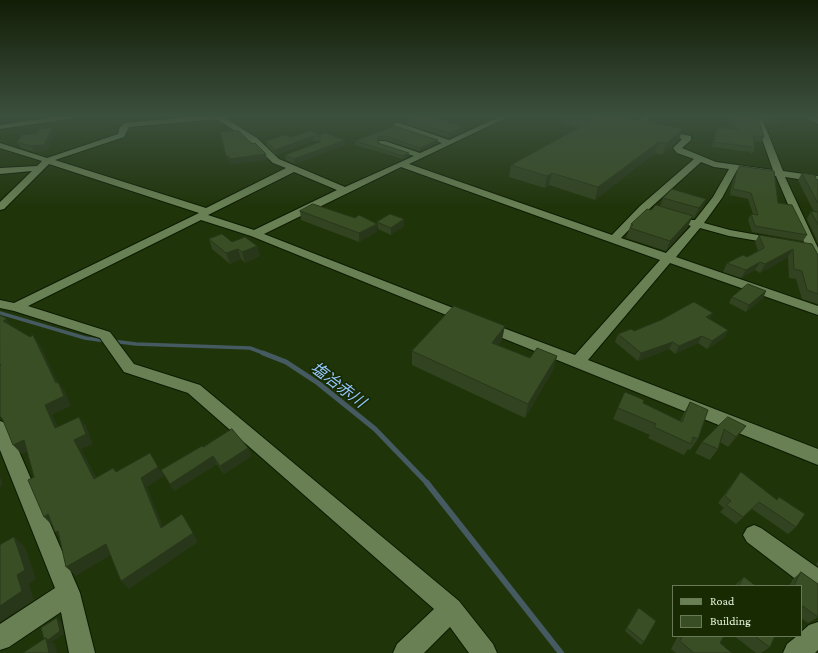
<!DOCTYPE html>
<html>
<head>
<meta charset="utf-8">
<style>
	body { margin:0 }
	#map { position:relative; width:818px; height:653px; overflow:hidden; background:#20340a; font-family:"Crimson Pro",serif }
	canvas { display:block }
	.legend { position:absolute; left:672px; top:585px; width:130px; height:52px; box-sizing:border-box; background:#172a01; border:1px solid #697957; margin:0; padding:5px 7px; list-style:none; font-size:12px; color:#e3f0d8 }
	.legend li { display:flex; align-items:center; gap:8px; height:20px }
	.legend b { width:20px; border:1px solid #697957 }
</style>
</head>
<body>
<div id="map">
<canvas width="818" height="653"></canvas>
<ul class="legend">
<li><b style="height:5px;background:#698054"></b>Road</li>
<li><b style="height:11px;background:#394e25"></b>Building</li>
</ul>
</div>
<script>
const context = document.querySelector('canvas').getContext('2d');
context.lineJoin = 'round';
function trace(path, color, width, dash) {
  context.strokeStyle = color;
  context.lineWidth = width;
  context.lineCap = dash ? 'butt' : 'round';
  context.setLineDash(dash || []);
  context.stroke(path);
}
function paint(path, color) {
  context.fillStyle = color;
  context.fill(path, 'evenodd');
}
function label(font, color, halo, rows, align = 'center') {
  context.font = font + ' "Crimson Pro","Noto Sans JP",serif';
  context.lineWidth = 3.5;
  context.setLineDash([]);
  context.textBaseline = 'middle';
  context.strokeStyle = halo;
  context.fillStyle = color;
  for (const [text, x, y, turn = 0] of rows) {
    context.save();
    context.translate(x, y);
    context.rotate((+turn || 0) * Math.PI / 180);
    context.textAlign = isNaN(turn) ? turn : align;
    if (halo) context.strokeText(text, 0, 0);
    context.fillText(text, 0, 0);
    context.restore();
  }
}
trace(new Path2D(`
	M0,313L85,338L106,341
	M112,341L136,344L250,348L266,354`), '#465a62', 3.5);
trace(new Path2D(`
	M263,353L286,362L318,383L375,429L428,484`), '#465a62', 5);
trace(new Path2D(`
	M427,483L561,653`), '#465a62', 6);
const minor = new Path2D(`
	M59,116H78L75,118L0,129V125Z
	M203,116H232L225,118L257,138L279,159L345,187L414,156L379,145V141H385L420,153L442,143L394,127V123H400L449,140L501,116H510L409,164L612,235L640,206L694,159L677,153L673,148L682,139L660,134V130L691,136V140L682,148L716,162L773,170L754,116H761L783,171L818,176V182L785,177L818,248V265L814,263L812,261L776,176L737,170L722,198L704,223L730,230L780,239L782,241L780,243L776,244L729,236L700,228L676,257L818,306V315L670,263L588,360L818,449V465L480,329L478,326L480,323L485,321L490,323L575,355L660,260L401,167L264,234L471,315L473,318L471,321L466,322L461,321L251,236L201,220L28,306L110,332L134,364L200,385L459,601L493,644L497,653H469L450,627L424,653H393L397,644L434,609L188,393L124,372L100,338L14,311L0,308V300L14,303L199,213L49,164L4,209L0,210V202L32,171L0,174V168L37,166L42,161L0,148V143L47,158L118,134L120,127L124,123ZM217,119L251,142L273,163L286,168L206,208L55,160L124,137L129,127ZM701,162L714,167L729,169L713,197L695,220H685L684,222L685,224L691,226L666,253L621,238L648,210ZM294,172L337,190L254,230L208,215Z
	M645,116H653L638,128H632V124Z
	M802,116H811L818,119V124Z
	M0,421L6,423L9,428L80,593L95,653H69L61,612L9,647L0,650V624L55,588L0,450Z
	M754,525L761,528L818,568V593L810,590L747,542L743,535L747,528Z
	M818,622V650L815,653H783L787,644L797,636H801V632L809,625Z`);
trace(minor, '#0c1a00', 2);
paint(minor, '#698054');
paint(new Path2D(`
	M563,116H622L679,140L662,155L655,153L595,200L549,185L545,188L509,177L511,165L579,128L561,123Z
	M723,116H757L764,137L761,142L754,141L755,149L752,154L750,152L712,147L714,136L717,127L733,129Z
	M762,116H779L781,120L779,124L765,123Z
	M407,119L445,120V122L464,127L463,132L449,138L407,124Z
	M395,126L438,143L420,151L385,140H378V143L409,156L403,159L355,145V141Z
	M310,131L345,145L295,164L286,160L285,155L320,142V141H313L276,155L267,146L266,141L292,137Z
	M37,133H55L47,151L34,152L21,148L17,142Z
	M740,166L778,203L807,235L803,241L752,232L748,220L751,214H753L748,199L730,195L733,180Z
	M802,173L818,180V243L807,219L811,211L814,212L798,180Z
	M663,198L706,199L702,209L694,218H692L688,226L666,251L626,238L631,224L660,206Z
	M300,211L377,232L359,242L301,220Z
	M404,219V226L391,235L378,229L377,222Z
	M759,235L818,255V304L802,299L796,279L789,278L788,257L760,273L755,270L741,278L723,272L727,263L747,257L758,251L755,242Z
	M209,239L257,246L260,256L245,263L241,259L230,264L212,249Z
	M766,291L763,298L746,312L729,303L732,297Z
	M709,320L728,330L724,338L707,349L698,343L675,354L669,349L638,361L615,342L618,334Z
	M502,340L498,345L530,358L557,356L553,370L525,418L412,365V351Z
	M625,392L643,403L680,421L684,413L690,402L698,439L690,450L688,449L684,455L648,438L650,435L613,419Z
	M728,417L738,436L728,447L720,442L718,449L710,460L695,453L702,442Z
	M203,447L248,448L251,456L224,474L217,464L174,491L161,470Z
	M741,472L777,500L779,497L796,527L788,534L752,509L736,524L720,512L724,508L718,503L735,480Z
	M818,561V566L816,565Z
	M801,572L818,617L808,623L801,618V586H789L793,579Z
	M744,577L756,586H734Z
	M639,608L644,642L641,645L625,631L636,611Z
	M678,636H724L720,643L732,653H676L671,649Z
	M734,636H775L770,647L761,653H756Z`), '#314320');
paint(new Path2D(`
	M464,127L463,132L449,138V133Z
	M52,128L55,133L47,151L34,152L31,146Z
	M683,129L679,140L662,155L666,144Z
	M313,136V141L276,155L275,150Z
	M345,140V145L295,164L294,159Z
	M438,140V143L420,151V148Z
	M659,142L655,153L595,200L598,187Z
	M409,153V156L403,159V156Z
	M266,154L267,160L231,165L229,159Z
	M226,156H229L230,162H228Z
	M552,173L549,185L545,188L547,176Z
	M706,199L702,209L694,218L699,208Z
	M693,216L688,226L666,251L670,241Z
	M404,219V226L391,235V228Z
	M377,224V232L359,242V233Z
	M257,246L260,256L245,263L242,252Z
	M238,249L241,259L230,264L226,253Z
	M793,249L788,257L760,273L765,264Z
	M760,262L755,270L741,278L746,270Z
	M766,291L763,298L746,312L749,305Z
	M713,313L709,321L706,317Z
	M7,319L13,329L3,321Z
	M505,326L502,340L490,356L492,343Z
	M728,330L724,338L707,349L712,341Z
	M33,335L40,345L62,391L58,382L65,391L71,406L52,415L63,437L55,428L45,405L56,383Z
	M702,336L698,343L675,354L679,346Z
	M673,342L669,349L638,361L641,353Z
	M557,356L553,370L525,418L528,404Z
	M79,417L86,426L93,444L81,449L102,488L94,479L74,440Z
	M746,426L738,436L728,447L736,437Z
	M24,440L32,449L22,454L13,445Z
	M248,448L251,456L224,474L220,466Z
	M213,456L217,464L174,491L170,484Z
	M158,467L164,476L147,487L167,537L161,528L141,478Z
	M0,476L3,485L0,487Z
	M48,514L53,526L44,517Z
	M182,514L198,542L129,589L121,581Z
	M58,531L64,541L55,532Z
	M14,537L25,547L36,579L29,584L34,600L0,622V606L17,575Z
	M106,544L114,553L76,576L66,567Z
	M57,618L61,622L64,634L52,642L55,644L57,653H49L46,638Z`), '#28371a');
const building = new Path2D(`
	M415,116H431L445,120L443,121L464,127L449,133L407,119Z
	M576,116H622L683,129L666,144L659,142L598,187L552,173L547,176L511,165L593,120Z
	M728,116H757L764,137L753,136L755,149L753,147L714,142L716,132H718L717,127L739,130Z
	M766,116H779L781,120L767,118Z
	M395,126L438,140L420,148L385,136L378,137V143L409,153L403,156L355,141Z
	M52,128L44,145L31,146L17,142L22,135L37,133L39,129Z
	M239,131L252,144L255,143L266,154L229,159V156H226L220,132Z
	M310,131L320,135L325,133L345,140L294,159L285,155L320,142V136H313L275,150L266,141L285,135L292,137Z
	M740,166L774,171L778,203L792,205L807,235L755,226L751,214L758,215L751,193L733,189L736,174Z
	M802,173L815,175L816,179L818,180V203Z
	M672,189L706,199L699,208L663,198Z
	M313,204L355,218L359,215L377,224L359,233L300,211Z
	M656,205L693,216L670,241L630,228L633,225L631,224L647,209L651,210Z
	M811,211L818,212V224Z
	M390,214L404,219L391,228L377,222Z
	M222,234L232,242L245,237L257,246L242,252L238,249L226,253L209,239Z
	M759,235L812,244L818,255V294L807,290L802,271L794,269L793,249L765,264L760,262L746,270L727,263L743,255L747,257L764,248Z
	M748,284L766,291L749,305L732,297Z
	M694,302L713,313L706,317L728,330L712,341L702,336L679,346L673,342L641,353L618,334L631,329L634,331L661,320Z
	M454,306L505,326L492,343L530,358L537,348L557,356L528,404L412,351Z
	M0,315L7,319L3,321L30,337L33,335L56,383L58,382L64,396L45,405L55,428L79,417L86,434L74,440L94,479L113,468L116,472L150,453L158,467L141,478L161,528L182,514L193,533L121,581L106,544L66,567L58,531L55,532L48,514L44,517L28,480L34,477L24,440L13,445L2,418L0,416V366L1,365L0,364Z
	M625,392L644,400L643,403L682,422L690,402L708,410L698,439L693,437L691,444L654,427L656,424L618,408Z
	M728,417L746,426L736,437L724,429L718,449L702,442Z
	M232,429L248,448L220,466L213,456L170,484L161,470L202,446L203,447Z
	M741,472L777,500L779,497L805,514L796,527L759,502L743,517L726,505L731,501L725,496Z
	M14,537L25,570L17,575L22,591L0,606V545Z
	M801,572L818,584V617L801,605V586H794Z
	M744,577L756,586H739Z
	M639,608L656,621L644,642L627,628Z
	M57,618L60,631L48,640L46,638L44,639L41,628Z
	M683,636H724L720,643L732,653H694L680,641Z
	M755,636H775L770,647Z
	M46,638L49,653H23Z`);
paint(building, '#394e25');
trace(building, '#28371a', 1);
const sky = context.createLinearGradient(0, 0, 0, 208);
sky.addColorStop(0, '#121d06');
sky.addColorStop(0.56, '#3c503e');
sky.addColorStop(1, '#3c503e00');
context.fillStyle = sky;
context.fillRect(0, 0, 818, 208);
label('italic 16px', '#94c7fe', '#172a01', [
	["塩冶赤川",338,385,37]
]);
</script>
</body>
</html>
